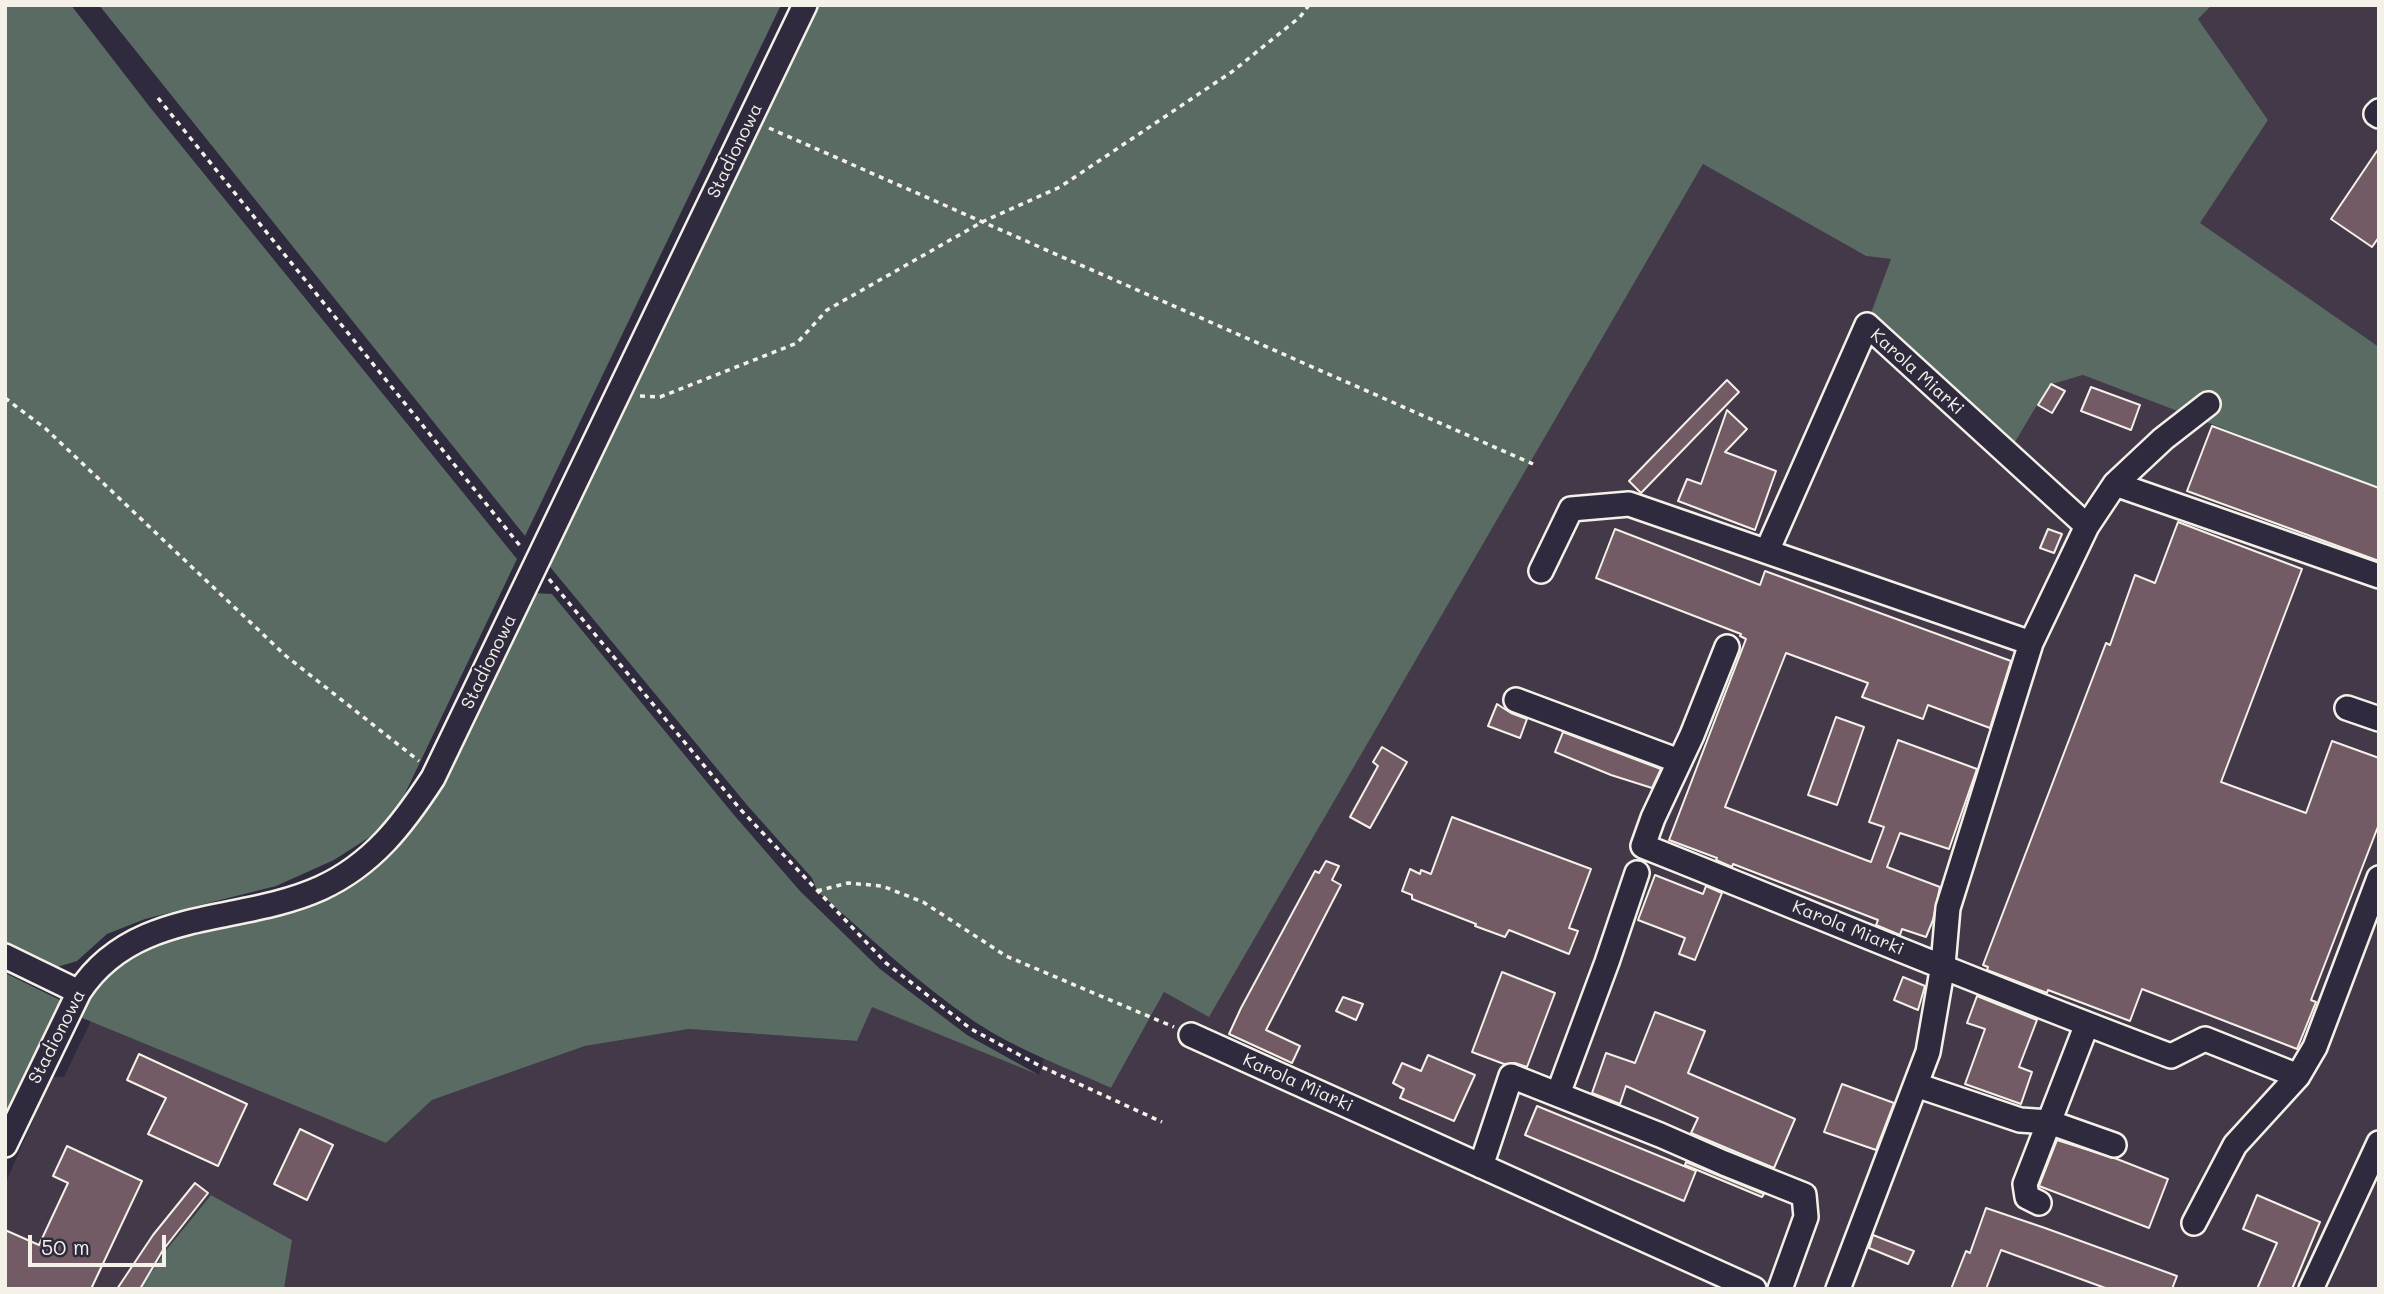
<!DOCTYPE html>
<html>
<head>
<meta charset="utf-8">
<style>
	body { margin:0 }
	#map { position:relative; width:2384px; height:1294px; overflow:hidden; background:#2f2a3d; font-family:Mali,sans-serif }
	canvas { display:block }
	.frame { position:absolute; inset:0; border:7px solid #f4f1e8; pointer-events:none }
	.scale { position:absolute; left:28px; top:1235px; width:138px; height:32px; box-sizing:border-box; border:4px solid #f4f1e8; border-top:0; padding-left:9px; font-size:21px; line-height:24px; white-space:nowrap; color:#f4f1e8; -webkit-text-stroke:5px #2f2a3d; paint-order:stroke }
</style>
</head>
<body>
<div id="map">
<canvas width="2384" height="1294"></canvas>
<div class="frame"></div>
<div class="scale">50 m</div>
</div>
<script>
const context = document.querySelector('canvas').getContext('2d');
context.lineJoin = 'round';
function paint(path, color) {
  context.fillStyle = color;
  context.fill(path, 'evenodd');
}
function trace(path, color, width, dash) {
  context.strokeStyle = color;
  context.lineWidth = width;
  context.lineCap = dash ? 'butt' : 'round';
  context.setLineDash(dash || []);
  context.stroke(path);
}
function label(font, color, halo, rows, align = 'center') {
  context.font = font + ' Mali,sans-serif';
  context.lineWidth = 5;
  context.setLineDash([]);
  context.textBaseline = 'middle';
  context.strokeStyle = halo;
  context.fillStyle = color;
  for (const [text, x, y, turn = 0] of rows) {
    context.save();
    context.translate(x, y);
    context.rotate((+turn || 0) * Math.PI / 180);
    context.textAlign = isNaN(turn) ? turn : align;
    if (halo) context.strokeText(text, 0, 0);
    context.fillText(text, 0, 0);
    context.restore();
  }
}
paint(new Path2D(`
	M2212,5H2379V347L2199,223L2268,120L2198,19Z
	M1703,164L1866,256L1892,259L2009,451L2049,385L2083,375L2379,488V1289H284L292,1240L211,1195L167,1249L140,1289H5V1184L52,1077H64L91,1021L386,1143L432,1100L585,1046L689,1029L857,1041L872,1006L1039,1075L1044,1058L1111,1088L1164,992L1209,1016Z`), '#433949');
paint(new Path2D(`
	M5,5H71L149,106L517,559L401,802L376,833L334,860L276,886L145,919L107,934L77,961L57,967L5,941Z
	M99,5H781L525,536Z
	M816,5H2212L2198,19L2268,120L2200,223L2379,347V488L2083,375L2049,385L2009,452L1868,321L1891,259L1866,256L1703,164L1209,1017L1164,992L1111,1088C1067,1068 1016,1049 975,1022C919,984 868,936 817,891L812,878L747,805L546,562Z
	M533,593L552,594L734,815L800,891L880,969L967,1035L1039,1075L872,1007L857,1041L689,1029L585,1046L432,1100L386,1143L80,1017C102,978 113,966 153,944L391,849Z
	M5,973L60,1000L5,1118Z
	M211,1195L292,1240L284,1289H140L167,1249Z`), '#596b62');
const building = new Path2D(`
	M2379,148V237L2372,247L2331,219Z
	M1727,380L1739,392L1641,493L1629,481Z
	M2051,384L2065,391L2052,413L2038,405Z
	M2091,387L2140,405L2131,430L2081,411Z
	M1727,410L1747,429L1725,452L1776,471L1755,530L1678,501L1687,479L1701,484Z
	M2212,426L2379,488V561L2187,491Z
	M2178,522L2302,569L2221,782L2306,813L2332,741L2379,758V824L2311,1000L2316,1002L2297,1049L2142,989L2130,1021L2048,990L2047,993L1987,970L1988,967L1983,965L2106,643L2110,645L2135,575L2155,583Z
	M1615,529L1760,585L1765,571L2011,661L1990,728L1928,705L1923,719L1862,697L1868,683L1786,653L1725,807L1871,862L1884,827L1869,822L1898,740L1977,769L1949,849L1900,833L1887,867L1940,887L1933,920L1926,937L1902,929L1900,935L1876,925L1878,920L1733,864L1732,867L1716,860L1717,858L1669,840L1746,639L1740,636L1741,634L1596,578Z
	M2048,529L2062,534L2054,553L2040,548Z
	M1497,704L1511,713L1527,719L1520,738L1488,726Z
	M1836,717L1864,727L1837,805L1808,795Z
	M1563,732L1661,769L1652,788L1611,775L1555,752Z
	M1382,747L1407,762L1370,828L1350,817L1378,766L1373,762Z
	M1452,817L1591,869L1569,928L1578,931L1569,954L1509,930L1505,937L1475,926L1476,924L1412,899V895L1402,891L1410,869L1420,874L1421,870L1431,874Z
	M1326,861L1339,866L1332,880L1341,885L1266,1030L1300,1046L1292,1063L1229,1034L1241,1008L1315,871L1319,873Z
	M1655,875L1703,894L1706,886L1722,893L1695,960L1679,954L1685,938L1638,920Z
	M1502,972L1555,993L1527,1067L1515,1063L1504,1064L1472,1052Z
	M1903,977L1925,986L1918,1010L1894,1000Z
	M1977,996L2037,1020L2019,1067L2032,1072L2021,1104L1965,1084L1985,1029L1967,1023Z
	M1343,997L1363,1004L1356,1020L1336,1011Z
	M1655,1012L1705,1031L1688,1073L1795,1119L1774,1168L1691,1133L1698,1118L1626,1086L1620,1104L1592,1093L1606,1053L1635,1063Z
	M139,1054L247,1104L218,1166L148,1134L166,1098L127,1080Z
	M1428,1055L1475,1075L1454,1121L1400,1098L1404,1089L1393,1083L1402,1063L1421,1071Z
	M1842,1084L1894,1103L1876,1150L1824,1132Z
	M1537,1106L1696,1171L1684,1201L1525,1135Z
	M300,1129L333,1145L307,1200L274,1184Z
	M2057,1140L2117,1159L2168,1179L2149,1228L2039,1186Z
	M67,1146L142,1181L91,1289H5V1230L39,1245L68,1183L53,1176Z
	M1686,1162L1764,1194L1762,1197L1685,1165Z
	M195,1183L208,1193L163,1250L140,1289H117L153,1235Z
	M2257,1195L2320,1222L2292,1289H2257L2277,1243L2243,1229Z
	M1986,1208L2045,1228L2177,1276L2172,1289H2108L2001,1250L1986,1289H1951L1966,1251L1970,1253Z
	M1873,1235L1914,1251L1908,1264L1869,1248Z`);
paint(building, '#735b65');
trace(building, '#f4f1e8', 2);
const minor = new Path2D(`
	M2379,111L2376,114L2379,116
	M2208,404L2163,439L2115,484L2379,576
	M1767,551L1867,325L2087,526
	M1541,571L1571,509L1629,504L2031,643
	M1727,647L1692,735L1653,818L1643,846C1819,916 1994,990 2171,1056L2205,1039L2298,1076
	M1516,700L1679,761
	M2347,708L2379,719
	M5,956L79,992
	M1191,1035L1754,1289
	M1916,1085L2020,1120L2049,1122L2114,1145
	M1558,1094L1607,962L1637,873
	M5,1145L79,992C134,907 240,925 321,888C373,864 403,824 433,778L805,5
	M1481,1166L1511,1076L1660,1135L1724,1163L1804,1195L1806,1217L1780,1289
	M2039,1203L2027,1197L2025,1184L2087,1024
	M2194,1223L2235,1145L2298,1076L2315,1047L2379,878
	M1838,1289L1928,1052L1943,965L1948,908L2031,643L2087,526L2115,484
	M2311,1289L2379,1143`);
trace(minor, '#f4f1e8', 28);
trace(new Path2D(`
	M158,98L521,547
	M769,128L1533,464
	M640,396L660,397L797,343L827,310L982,222L1060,187L1233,71L1300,17L1309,5
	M5,398L46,429L286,656L419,761
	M549,579L741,810L886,963L971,1029L1042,1067L1162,1122
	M817,891L848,883L882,886L923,902L1006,956L1174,1027`), '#f4f1e8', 3.5, [5, 5]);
trace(minor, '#2f2a3d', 23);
label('18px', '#f4f1e8', '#2f2a3d', [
	["Stadionowa",735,151,-64],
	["Karola Miarki",1917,372,42],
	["Stadionowa",489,662,-64],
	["Karola Miarki",1848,928,22],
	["Stadionowa",57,1037,-63],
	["Karola Miarki",1298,1083,24]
]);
</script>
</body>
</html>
